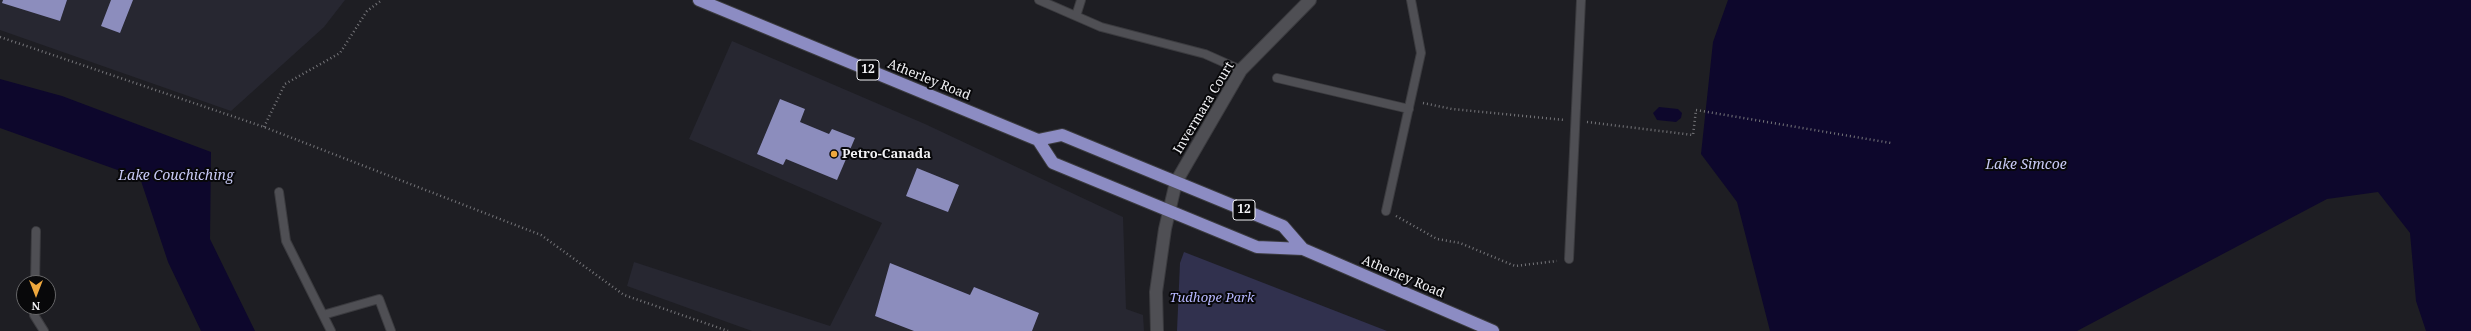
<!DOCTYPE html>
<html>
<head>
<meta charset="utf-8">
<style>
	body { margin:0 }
	#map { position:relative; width:2471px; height:331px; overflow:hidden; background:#1e1e23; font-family:"Noto Serif",serif }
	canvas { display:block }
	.north { position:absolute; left:16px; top:275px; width:40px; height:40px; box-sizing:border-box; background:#08080a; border:1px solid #666668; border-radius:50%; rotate:180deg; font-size:11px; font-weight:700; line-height:16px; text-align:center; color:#f2f2f5 }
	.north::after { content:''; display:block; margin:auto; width:14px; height:18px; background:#eea73d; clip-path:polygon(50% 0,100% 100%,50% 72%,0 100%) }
</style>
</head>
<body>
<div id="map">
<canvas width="2471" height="331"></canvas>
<div class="north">N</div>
</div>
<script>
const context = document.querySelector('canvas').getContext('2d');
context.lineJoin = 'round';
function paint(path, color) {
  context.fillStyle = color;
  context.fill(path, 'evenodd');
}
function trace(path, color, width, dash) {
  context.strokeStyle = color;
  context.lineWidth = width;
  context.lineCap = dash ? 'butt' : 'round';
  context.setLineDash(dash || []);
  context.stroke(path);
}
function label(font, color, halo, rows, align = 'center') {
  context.font = font + ' "Noto Serif",serif';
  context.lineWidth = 4;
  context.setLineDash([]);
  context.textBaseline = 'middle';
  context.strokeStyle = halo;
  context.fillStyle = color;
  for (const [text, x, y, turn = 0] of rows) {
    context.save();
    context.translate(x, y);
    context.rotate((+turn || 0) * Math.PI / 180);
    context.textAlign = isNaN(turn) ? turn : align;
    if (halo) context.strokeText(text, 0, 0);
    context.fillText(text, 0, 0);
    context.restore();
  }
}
paint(new Path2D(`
	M0,0H345L324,27L231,111L0,30Z
	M732,41L925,124L1123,217L1126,309L1143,315L1144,331H752L627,286L634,262L830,326L882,223L689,139Z`), '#272731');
paint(new Path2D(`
	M1184,252L1387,331H1177L1180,263Z`), '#31314e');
paint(new Path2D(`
	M1728,0H2471V331H2426L2416,301L2410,233L2378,192L2327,199L2077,331H1770L1737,202L1701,154L1713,42Z
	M0,79L62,96L211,152L210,239L255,331H201L168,262L140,178L0,128Z
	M1659,107L1678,109L1682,113L1681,118L1676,122L1657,120L1653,113Z`), '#0d072c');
paint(new Path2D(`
	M3,0H67L60,21L2,3Z
	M111,0H133L120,33L101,26Z
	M780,99L805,109L800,122L829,134L832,129L855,138L837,180L786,159L783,165L757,154Z
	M917,168L959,185L948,212L906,196Z
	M890,263L970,295L974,287L1039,313L1032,331H914L875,316Z`), '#8c8dbd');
const service = new Path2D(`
	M1039,0L1101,27L1205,54L1241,70
	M1076,16L1081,0
	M1277,78L1409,109
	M279,192L286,241L331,331
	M1386,211L1421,53L1411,0
	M1569,259L1581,0
	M35,283L36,231
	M34,307V315L44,331
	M323,315L379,299L391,331`);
const minor = new Path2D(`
	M1157,331L1156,292L1165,229L1176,182L1241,70L1310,0`);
const trunk = new Path2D(`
	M699,0L1038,140L1053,163L1257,247L1303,249L1493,331
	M1038,140L1062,135L1283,226L1303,249`);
trace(service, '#3b3b3f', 10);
trace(minor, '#3b3b3f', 14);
trace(trunk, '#3b3b3f', 14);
trace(new Path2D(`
	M0,37L264,127L541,235L624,295L728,331
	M1423,103L1452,109L1565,120
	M1587,122L1693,135L1696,110L1891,143
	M264,127L285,84L340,53L367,11L382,0
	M1396,216L1437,239L1460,243L1515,266L1557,261`), '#76767a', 2.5, [1, 3]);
trace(service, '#4f4f54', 8);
trace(minor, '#4f4f54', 12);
trace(trunk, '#8c8cc3', 12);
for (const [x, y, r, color] of [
	[834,154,4,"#eea73d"]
]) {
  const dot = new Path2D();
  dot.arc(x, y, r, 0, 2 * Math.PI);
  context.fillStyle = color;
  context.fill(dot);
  trace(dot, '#08080a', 1.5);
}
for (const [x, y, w] of [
	[868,70,22],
	[1244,210,22]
]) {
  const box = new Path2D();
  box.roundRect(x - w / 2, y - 10, w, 20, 3);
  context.fillStyle = '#08080a';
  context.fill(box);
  trace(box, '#f2f2f5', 1);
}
label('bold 12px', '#f2f2f5', null, [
	["12",868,70],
	["12",1244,210]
]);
label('13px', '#f2f2f5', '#08080a', [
	["Atherley Road",929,80,22],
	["Invermara Court",1204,108,-59],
	["Atherley Road",1403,277,23]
]);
label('bold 13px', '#f2f2f5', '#08080a', [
	["Petro-Canada",842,154]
], 'left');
label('italic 13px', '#b6b7ff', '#08080a', [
	["Tudhope Park",1212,298]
]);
label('italic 14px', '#c8caf5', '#08080a', [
	["Lake Simcoe",2026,165],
	["Lake Couchiching",176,176]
]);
</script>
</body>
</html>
